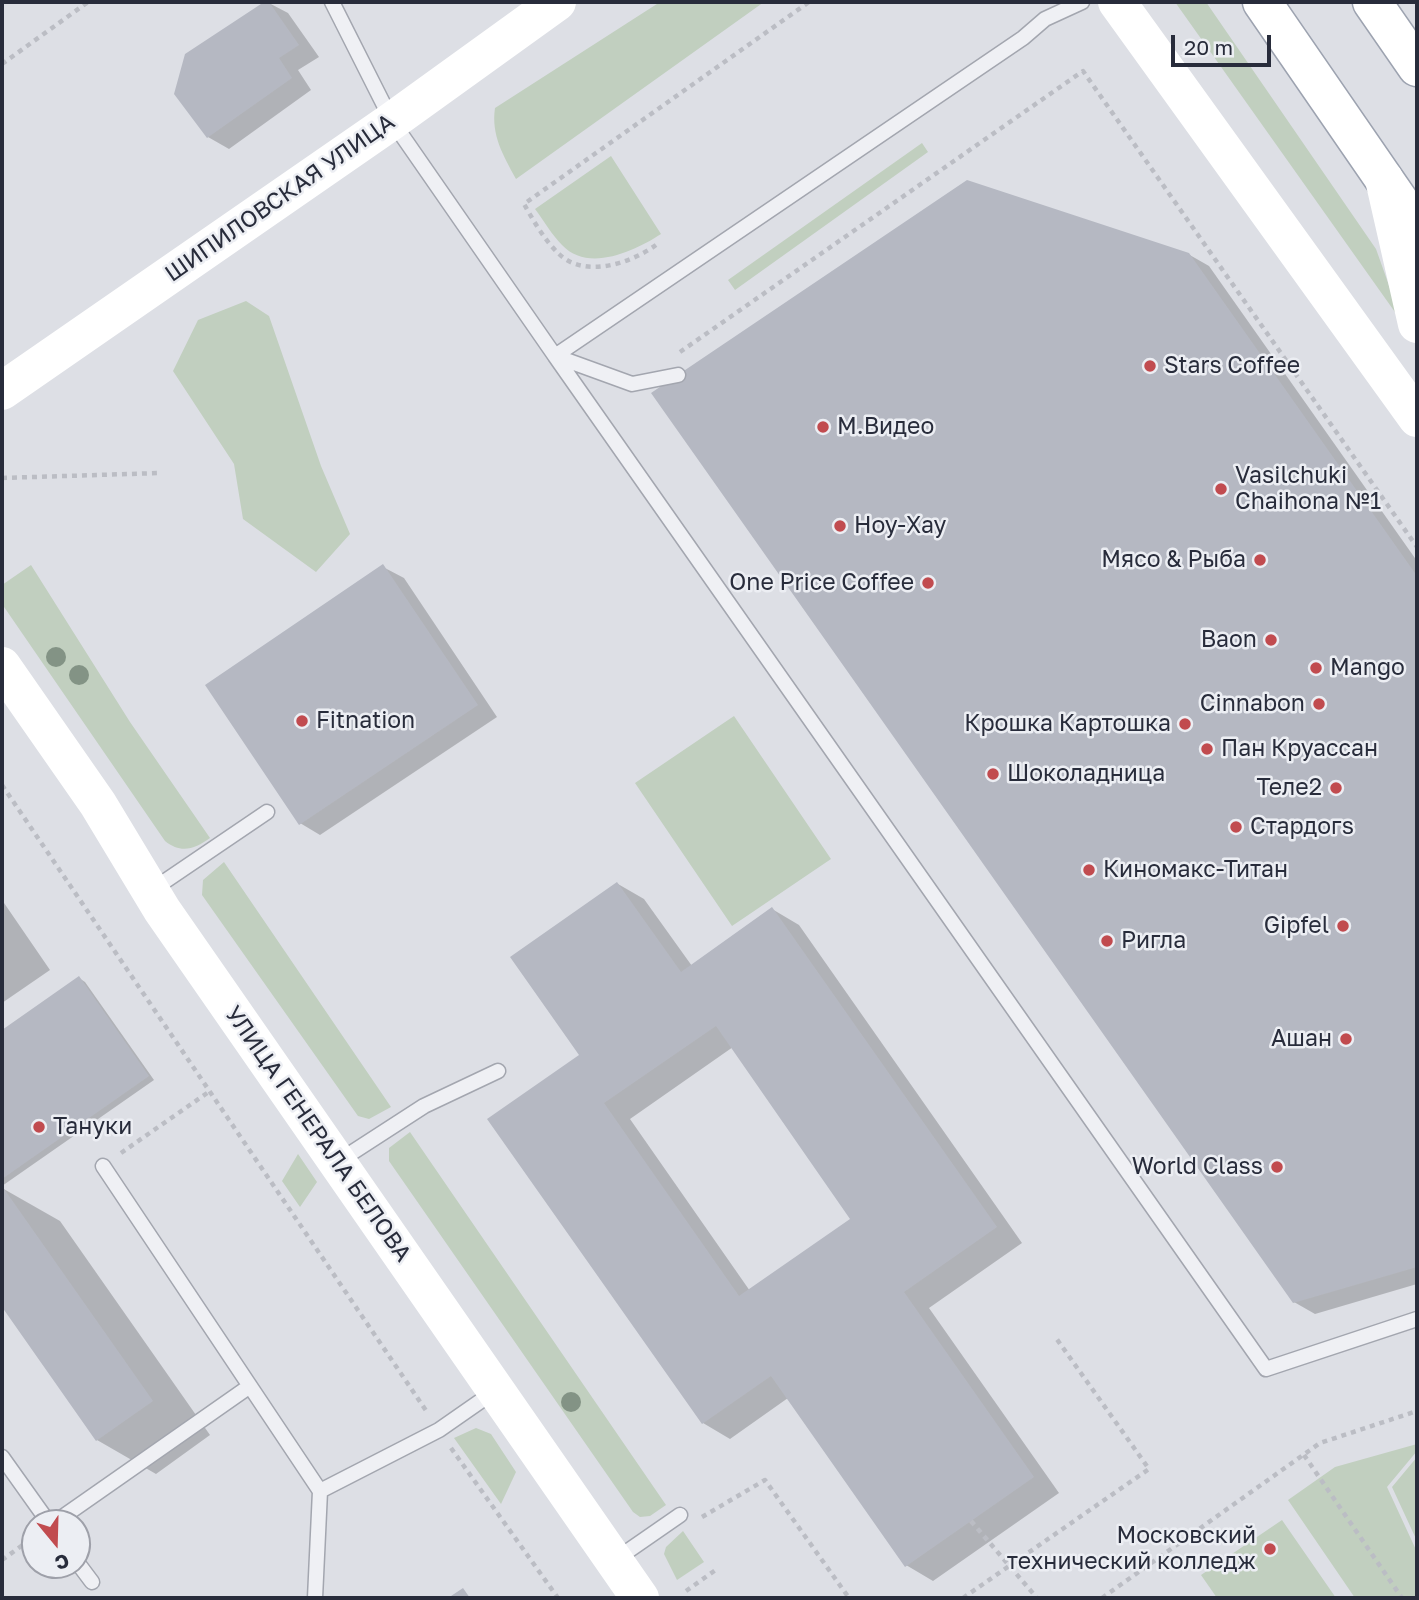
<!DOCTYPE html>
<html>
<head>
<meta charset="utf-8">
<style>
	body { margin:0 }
	#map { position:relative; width:1419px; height:1600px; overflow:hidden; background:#dddfe5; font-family:"Golos Text",sans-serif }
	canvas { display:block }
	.frame { position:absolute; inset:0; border:4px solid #282c3b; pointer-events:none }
	.north { position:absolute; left:21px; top:1509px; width:70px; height:70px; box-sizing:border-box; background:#eceef3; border:2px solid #9ea0a9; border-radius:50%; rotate:161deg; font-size:19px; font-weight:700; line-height:28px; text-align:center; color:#282c3b }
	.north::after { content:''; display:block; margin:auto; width:24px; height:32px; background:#c14b4f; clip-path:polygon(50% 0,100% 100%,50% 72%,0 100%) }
	.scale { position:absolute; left:1171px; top:35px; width:100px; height:32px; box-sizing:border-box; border:4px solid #282c3b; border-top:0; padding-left:9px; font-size:21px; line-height:24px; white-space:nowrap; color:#282c3b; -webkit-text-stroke:5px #eceef3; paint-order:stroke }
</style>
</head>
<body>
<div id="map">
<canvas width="1419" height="1600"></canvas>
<div class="frame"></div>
<div class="north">С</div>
<div class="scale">20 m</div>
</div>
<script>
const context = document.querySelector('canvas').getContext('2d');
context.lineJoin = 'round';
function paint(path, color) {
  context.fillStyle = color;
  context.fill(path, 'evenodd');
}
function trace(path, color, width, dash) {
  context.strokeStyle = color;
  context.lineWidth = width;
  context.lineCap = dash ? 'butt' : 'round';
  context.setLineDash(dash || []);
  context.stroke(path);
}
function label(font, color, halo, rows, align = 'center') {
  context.font = font + ' "Golos Text",sans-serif';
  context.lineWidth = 5;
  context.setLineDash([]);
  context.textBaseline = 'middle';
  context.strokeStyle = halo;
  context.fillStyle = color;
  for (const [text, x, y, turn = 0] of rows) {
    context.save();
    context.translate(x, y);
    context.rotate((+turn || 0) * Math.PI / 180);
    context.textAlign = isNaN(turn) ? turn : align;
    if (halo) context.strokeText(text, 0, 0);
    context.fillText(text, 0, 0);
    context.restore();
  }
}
paint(new Path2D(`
	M660,2H764L516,179C503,155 491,135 495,108Z
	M1175,2H1206L1376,249L1402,322Z
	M922,143L928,152L735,290L728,280Z
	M611,156L661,234C635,251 588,273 562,245C552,235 544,221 535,209Z
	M246,301L269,316L321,466L350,534L316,572L243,519L234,464L173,371L198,320Z
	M31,565L130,722L210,838C195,849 181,854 165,841L2,604V585Z
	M734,716L831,859L732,926L635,783Z
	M224,862L391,1107L369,1119L358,1116L202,895L203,880Z
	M410,1132L666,1505L650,1516L640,1517L633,1512L389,1161V1148Z
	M298,1154L317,1182L300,1207L282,1181Z
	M476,1428L491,1434L516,1472L501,1504L454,1438Z
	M1417,1444V1451L1387,1487L1417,1552V1598H1355L1288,1500L1335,1467Z
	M1417,1457V1541L1392,1487Z
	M1282,1520L1336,1598H1217L1201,1575Z
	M683,1531L704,1562L677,1580L664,1554L666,1547Z`), '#c1cfbf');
paint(new Path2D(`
	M267,2L288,13L319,57L298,70L311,90L229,149L208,137L176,94L186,55Z
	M1188,254L1209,266L1417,561V1284L1315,1314L1294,1302Z
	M383,567L404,578L497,717L320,835L300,823Z
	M618,884L644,899L692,966L772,909L799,925L1022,1243L929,1308L1059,1493L933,1581L906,1565L788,1398L730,1439L703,1423L581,1056ZM733,1047L853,1220L750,1291L630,1119Z
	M2,900L50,970L2,1003Z
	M79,978L85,982L154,1080L2,1186V1032Z
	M2,1188L60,1221L210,1435L156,1474L97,1440L2,1304Z`), '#0003');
paint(new Path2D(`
	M264,2H269L299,45L279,58L292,78L207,138L174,94L185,54Z
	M967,180L1189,253L1417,576V1267L1293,1303L651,393Z
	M383,564L478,705L299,825L205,685Z
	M617,882L681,972L772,907L997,1227L904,1292L1034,1477L905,1567L771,1376L702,1424L487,1119L579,1055L510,957ZM716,1026L850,1219L739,1296L604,1103Z
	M79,976L149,1076L2,1179V1030Z
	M2,1186L153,1401L96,1441L2,1307Z
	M463,1588L470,1598H448Z`), '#b5b8c2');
const lane = new Path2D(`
	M332,2L392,121L555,356L632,384L678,375
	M1082,2L1045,19L1023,38L555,356L1266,1369L1417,1319
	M152,890L267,812
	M339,1161L424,1106L498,1071
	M103,1166L320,1491L439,1430L495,1391
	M2,1457L49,1523
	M54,1523L250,1386
	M615,1560L680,1515
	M77,1562L92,1582
	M315,1598L320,1491`);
const primary = new Path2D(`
	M1262,2L1417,227
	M1372,2L1417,67`);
trace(lane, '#a3a6af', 17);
trace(primary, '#9da3b0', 41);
trace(new Path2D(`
	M2,64L88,2
	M656,245C631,263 585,279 559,254C545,241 533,220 524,204L809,2
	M680,352L1083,71L1417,547
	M2,478L160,473
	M2,785L427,1412
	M121,1153L210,1091
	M451,1448L558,1598
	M1304,1455L1402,1598
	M702,1517L765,1480L849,1598
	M971,1521L1037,1598
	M2,1560L31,1539
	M686,1591L717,1569
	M963,1598L1149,1469L1056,1338
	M1102,1598L1320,1443L1417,1411`), '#bbbdc4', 4.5, [5, 5]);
trace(lane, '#eff0f4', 14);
trace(new Path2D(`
	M1117,2L1417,418
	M1384,179L1417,324
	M2,391L392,121L557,2
	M2,666L98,804L162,910L640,1598`), '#fff', 38);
trace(primary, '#fff', 38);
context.fillStyle = '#839385';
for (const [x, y] of [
	[56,657],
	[79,675],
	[571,1402]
]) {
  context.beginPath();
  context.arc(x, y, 10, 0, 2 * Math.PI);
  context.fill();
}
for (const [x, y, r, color] of [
	[1150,366,7,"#c14b4f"],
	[823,427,7,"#c14b4f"],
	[1221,489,7,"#c14b4f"],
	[840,526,7,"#c14b4f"],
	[1260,560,7,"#c14b4f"],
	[928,583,7,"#c14b4f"],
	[1271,640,7,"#c14b4f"],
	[1316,668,7,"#c14b4f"],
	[1319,704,7,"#c14b4f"],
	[302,721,7,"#c14b4f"],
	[1185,724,7,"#c14b4f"],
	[1207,749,7,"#c14b4f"],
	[993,774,7,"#c14b4f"],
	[1336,788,7,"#c14b4f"],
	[1236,827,7,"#c14b4f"],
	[1089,870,7,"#c14b4f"],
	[1343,926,7,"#c14b4f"],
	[1107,941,7,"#c14b4f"],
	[1346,1039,7,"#c14b4f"],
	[39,1127,7,"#c14b4f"],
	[1277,1167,7,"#c14b4f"],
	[1270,1549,7,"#c14b4f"]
]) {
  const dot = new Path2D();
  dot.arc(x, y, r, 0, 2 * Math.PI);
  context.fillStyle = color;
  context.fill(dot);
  trace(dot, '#eceef3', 2.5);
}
label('23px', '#282c3b', '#eceef3', [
	["ШИПИЛОВСКАЯ УЛИЦА",280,198,-35],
	["УЛИЦА ГЕНЕРАЛА БЕЛОВА",318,1134,55]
]);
label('23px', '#282c3b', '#eceef3', [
	["Stars Coffee",1164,366],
	["М.Видео",837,427],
	["Vasilchuki",1235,476],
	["Chaihona №1",1235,502],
	["Ноу-Хау",854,526],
	["Мясо & Рыба",1246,560,"right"],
	["One Price Coffee",914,583,"right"],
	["Baon",1257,640,"right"],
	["Mango",1330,668],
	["Cinnabon",1305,704,"right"],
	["Fitnation",316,721],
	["Крошка Картошка",1171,724,"right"],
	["Пан Круассан",1221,749],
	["Шоколадница",1007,774],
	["Теле2",1322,788,"right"],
	["Стардогs",1250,827],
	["Киномакс-Титан",1103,870],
	["Gipfel",1329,926,"right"],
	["Ригла",1121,941],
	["Ашан",1332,1039,"right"],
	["Тануки",53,1127],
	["World Class",1263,1167,"right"],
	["Московский",1256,1536,"right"],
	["технический колледж",1256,1562,"right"]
], 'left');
</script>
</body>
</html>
